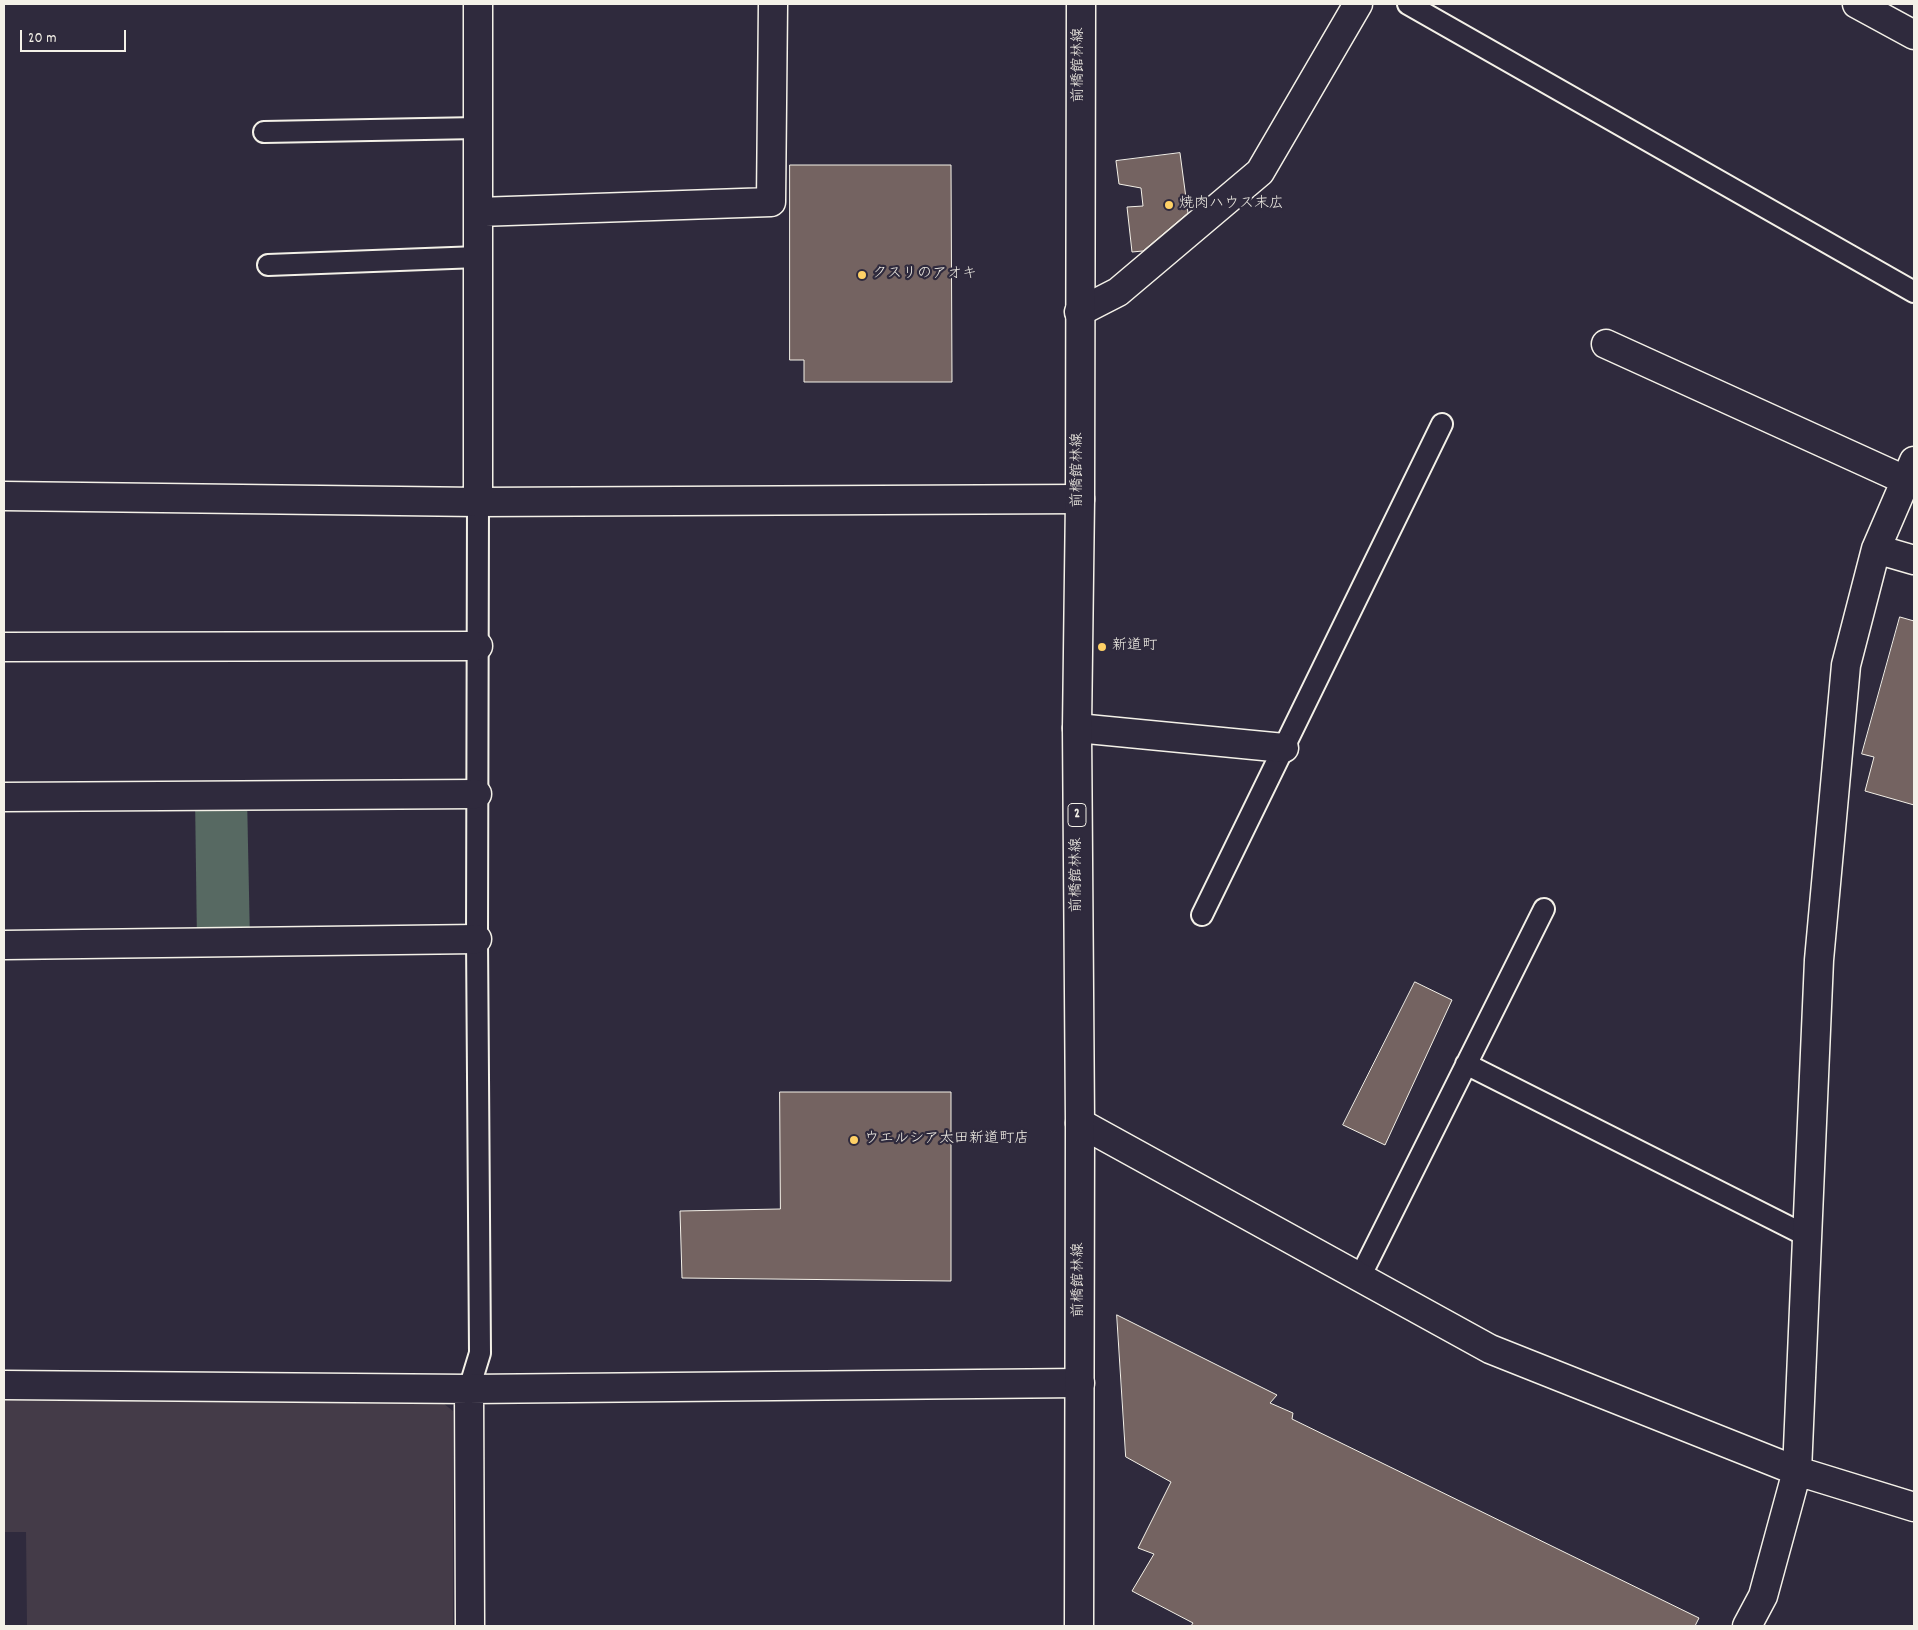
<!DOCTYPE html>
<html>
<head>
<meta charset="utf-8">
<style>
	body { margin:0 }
	#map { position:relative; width:1918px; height:1630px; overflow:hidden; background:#2f2a3d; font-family:Dekko,sans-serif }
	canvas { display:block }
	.frame { position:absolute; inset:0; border:5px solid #f4f1e8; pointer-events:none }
	.scale { position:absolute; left:20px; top:30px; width:106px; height:22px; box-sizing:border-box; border:2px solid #f4f1e8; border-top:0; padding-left:6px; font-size:15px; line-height:18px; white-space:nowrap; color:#f4f1e8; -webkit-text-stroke:4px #2f2a3d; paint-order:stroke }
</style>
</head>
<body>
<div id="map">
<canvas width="1918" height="1630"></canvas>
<div class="frame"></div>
<div class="scale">20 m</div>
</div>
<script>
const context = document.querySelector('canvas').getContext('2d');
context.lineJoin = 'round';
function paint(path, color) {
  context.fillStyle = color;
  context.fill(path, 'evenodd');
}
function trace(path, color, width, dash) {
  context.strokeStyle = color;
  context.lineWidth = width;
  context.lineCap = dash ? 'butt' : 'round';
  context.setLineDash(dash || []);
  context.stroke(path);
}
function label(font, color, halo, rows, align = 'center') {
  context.font = font + ' Dekko,"Klee One",sans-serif';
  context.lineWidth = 4.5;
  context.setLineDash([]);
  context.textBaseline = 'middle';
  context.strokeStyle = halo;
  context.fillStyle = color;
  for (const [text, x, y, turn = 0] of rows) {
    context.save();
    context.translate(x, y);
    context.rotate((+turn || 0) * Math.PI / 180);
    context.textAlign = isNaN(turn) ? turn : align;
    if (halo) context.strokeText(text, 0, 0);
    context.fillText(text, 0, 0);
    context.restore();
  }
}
paint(new Path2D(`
	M4,1399L443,1403L453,1411V1626H27L26,1532H4Z`), '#443b48');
paint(new Path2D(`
	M195,796H247L250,942L197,943Z`), '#576962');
const building = new Path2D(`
	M1180,153L1188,213L1143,251L1132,252L1127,207L1143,206L1141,188L1119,184L1116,161Z
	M790,165H951L952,382H804V360H790Z
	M1900,617L1914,621V805L1865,791L1874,757L1862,754Z
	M1415,982L1452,1000L1385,1145L1343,1125Z
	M780,1092H951V1281L682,1278L680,1211L780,1209Z
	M1117,1315L1277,1395L1270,1403L1293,1413L1292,1419L1699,1618L1695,1626H1191L1193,1623L1132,1591L1154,1554L1138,1548L1171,1482L1126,1457Z`);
paint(building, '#746361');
trace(building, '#f4f1e8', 1);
const lane = new Path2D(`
	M1408,4L1914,292
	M264,132L478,128
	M268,265L478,257
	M1202,915L1442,424
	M1466,1064L1807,1236
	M1360,1277L1544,909
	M469,1389L480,1353L477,939L478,502`);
const street = new Path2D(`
	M1857,4L1914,35
	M478,212L771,202L773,4
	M1079,312L1118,292L1260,172L1358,4
	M1606,344L1905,480
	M4,496L478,502L1080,499
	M478,502V4
	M1876,549L1914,560
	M4,647L478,646
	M1077,728L1284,748
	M4,797L477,794
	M4,945L477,939
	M1080,1123L1490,1349L1797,1471L1914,1507
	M4,1385L469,1389L1080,1383
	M469,1389L470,1626
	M1747,1626L1763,1596L1797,1471L1819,960L1846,665L1876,549L1914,461`);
const primary = new Path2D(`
	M1079,1626L1080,1123L1077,728L1080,499L1081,4`);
trace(lane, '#f4f1e8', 24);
trace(street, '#f4f1e8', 31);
trace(primary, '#f4f1e8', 31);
trace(lane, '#2f2a3d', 20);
trace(street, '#2f2a3d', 28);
trace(primary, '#2f2a3d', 28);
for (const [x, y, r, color] of [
	[1169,205,5,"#ffd166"],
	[862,275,5,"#ffd166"],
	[1102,647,5,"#ffd166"],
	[854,1140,5,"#ffd166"]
]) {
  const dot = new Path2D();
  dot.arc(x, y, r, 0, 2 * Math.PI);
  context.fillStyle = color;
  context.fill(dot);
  trace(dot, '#2f2a3d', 2);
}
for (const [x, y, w] of [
	[1077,815,18]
]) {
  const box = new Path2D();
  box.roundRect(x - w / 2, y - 11.5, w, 23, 4);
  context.fillStyle = '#2f2a3d';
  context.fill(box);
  trace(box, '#f4f1e8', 1);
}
label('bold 14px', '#f4f1e8', null, [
	["2",1077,815]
]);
label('15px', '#f4f1e8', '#2f2a3d', [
	["前橋館林線",1080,65,-90],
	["前橋館林線",1079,470,-90],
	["前橋館林線",1078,875,-90],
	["前橋館林線",1080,1280,-90]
]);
label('15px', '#f4f1e8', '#2f2a3d', [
	["焼肉ハウス末広",1179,205],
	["クスリのアオキ",872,275],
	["新道町",1112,647],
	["ウエルシア太田新道町店",864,1140]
], 'left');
</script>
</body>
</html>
